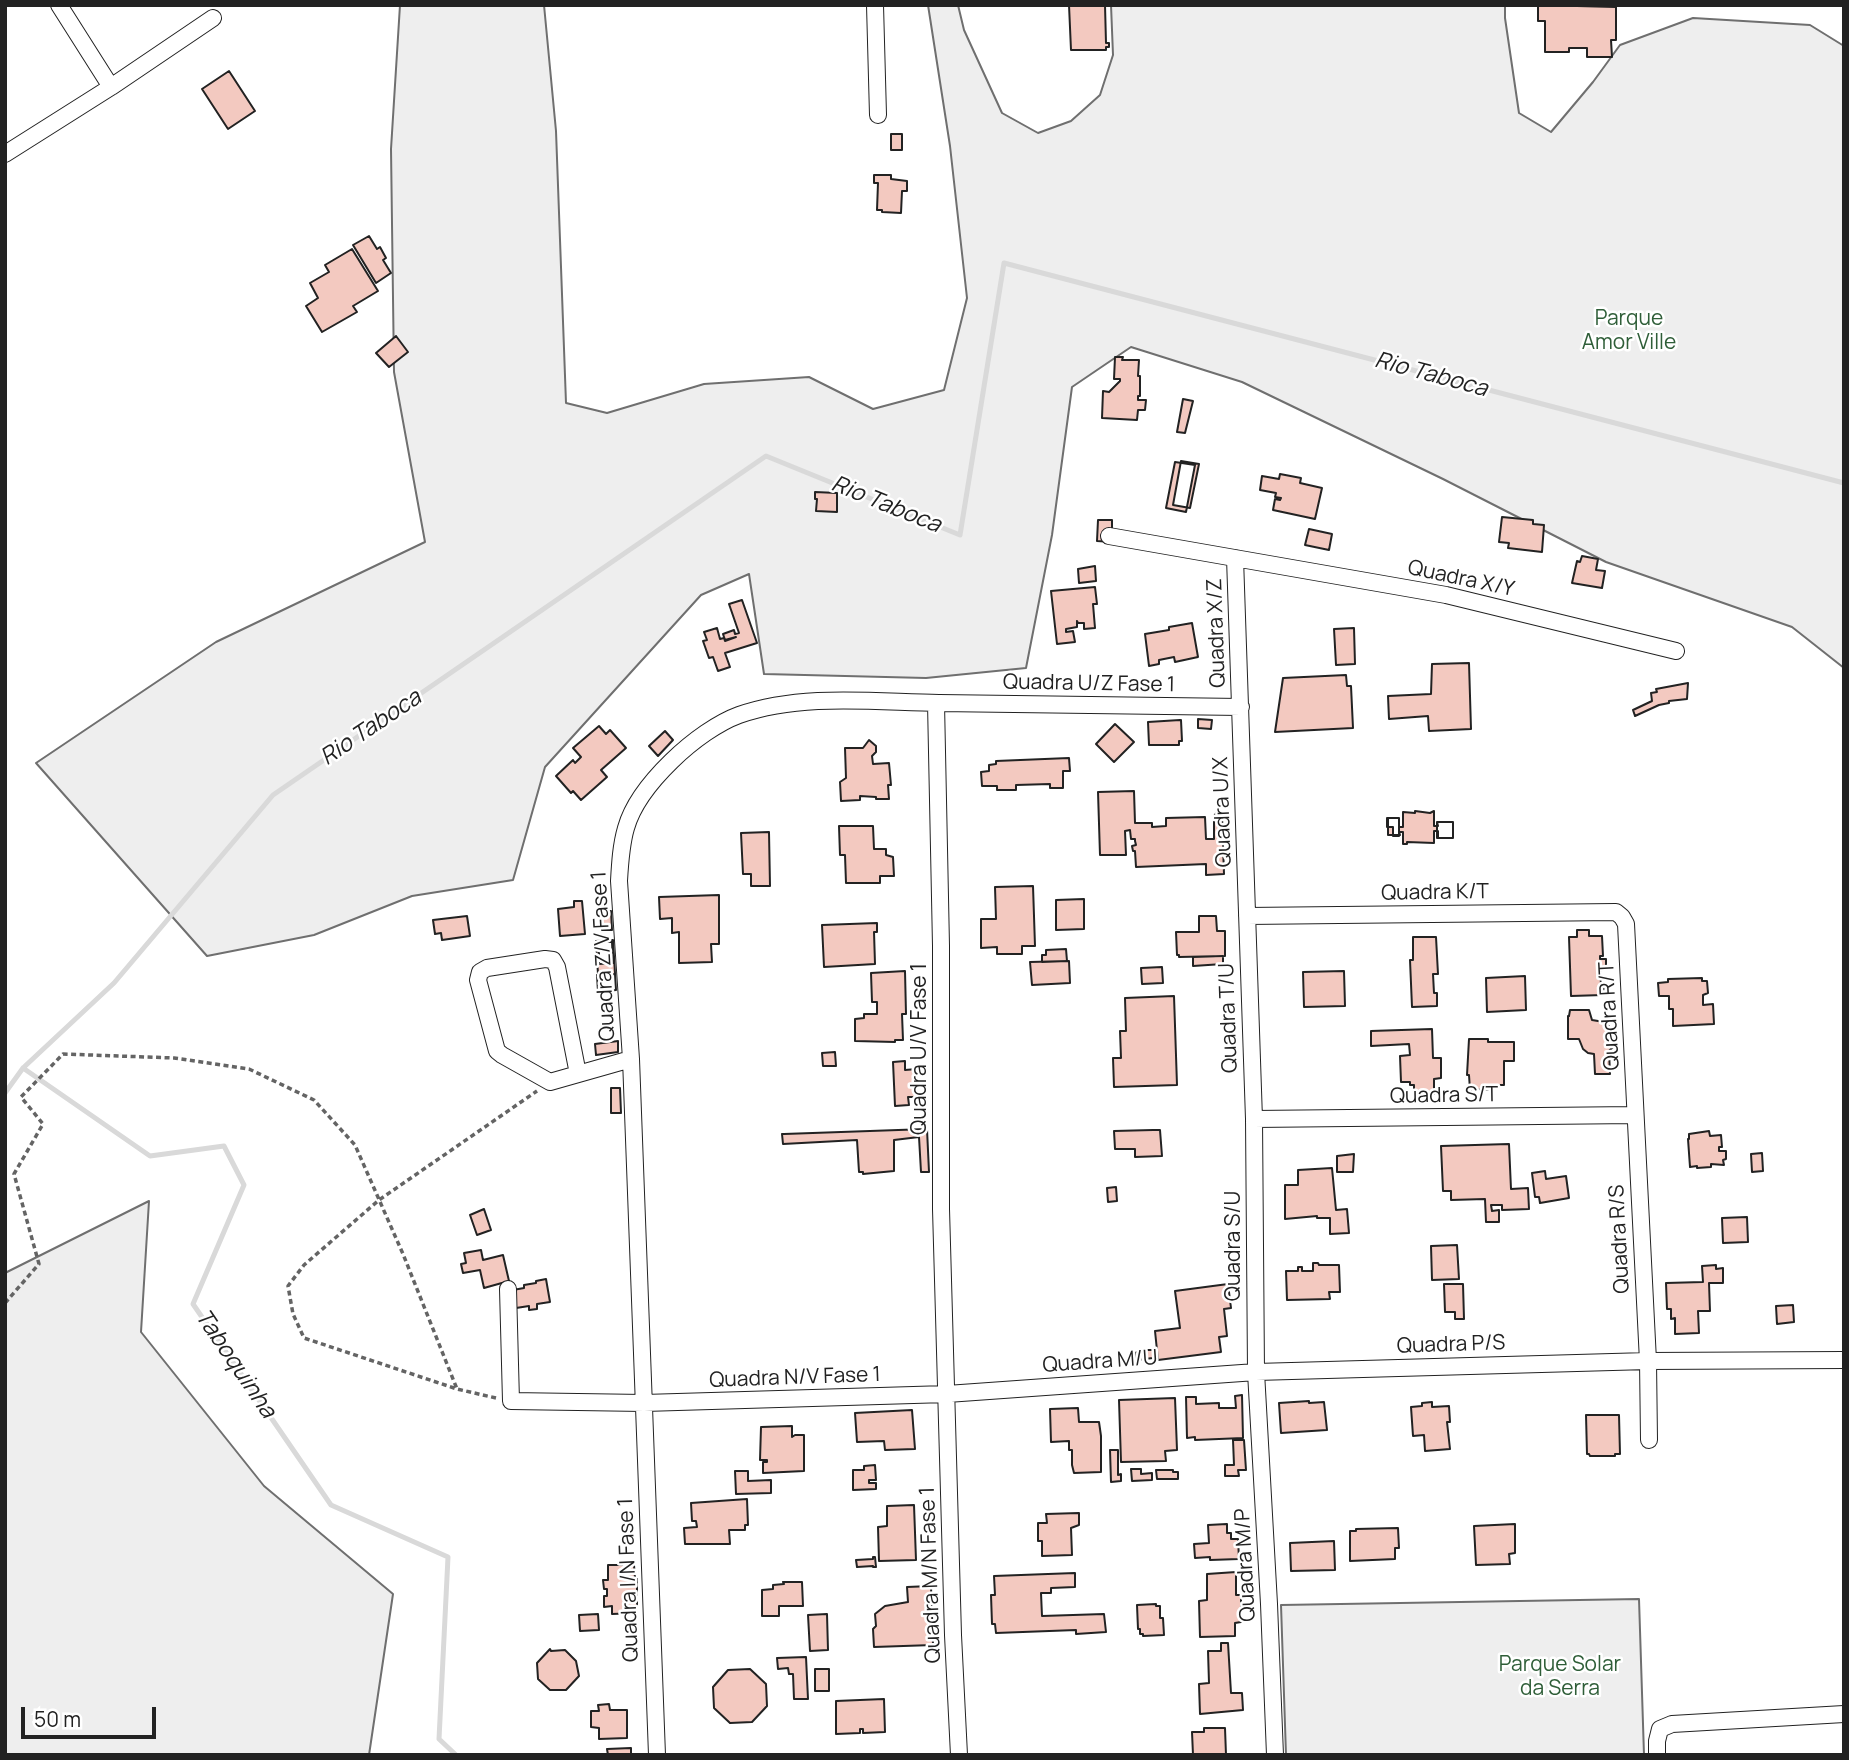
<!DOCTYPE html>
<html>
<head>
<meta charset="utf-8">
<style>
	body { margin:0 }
	#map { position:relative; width:1849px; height:1760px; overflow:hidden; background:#fff; font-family:Manrope,sans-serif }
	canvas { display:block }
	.frame { position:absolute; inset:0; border:7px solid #222; pointer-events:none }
	.scale { position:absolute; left:21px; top:1707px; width:135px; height:32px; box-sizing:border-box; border:4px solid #222; border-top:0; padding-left:9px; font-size:21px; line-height:24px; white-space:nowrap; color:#222; -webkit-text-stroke:5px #fff; paint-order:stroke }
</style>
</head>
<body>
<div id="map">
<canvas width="1849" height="1760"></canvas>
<div class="frame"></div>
<div class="scale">50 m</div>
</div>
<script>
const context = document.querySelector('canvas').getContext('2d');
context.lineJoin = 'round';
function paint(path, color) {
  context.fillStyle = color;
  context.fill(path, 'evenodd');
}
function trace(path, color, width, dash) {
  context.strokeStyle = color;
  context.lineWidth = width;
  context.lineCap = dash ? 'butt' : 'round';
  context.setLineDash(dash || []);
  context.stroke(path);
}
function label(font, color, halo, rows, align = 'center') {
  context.font = font + ' Manrope,sans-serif';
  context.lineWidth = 5;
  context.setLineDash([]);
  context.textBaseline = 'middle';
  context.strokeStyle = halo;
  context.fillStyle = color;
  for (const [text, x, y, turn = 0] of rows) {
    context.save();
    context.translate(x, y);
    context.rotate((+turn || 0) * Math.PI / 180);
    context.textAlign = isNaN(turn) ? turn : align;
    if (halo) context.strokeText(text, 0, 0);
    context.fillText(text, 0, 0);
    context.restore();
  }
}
const green = new Path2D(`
	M400,5H544L556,131L566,403L607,413L704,384L809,377L873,409L944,390L967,298L950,146L928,5H958L964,30L1002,113L1038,133L1071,121L1100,95L1113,55L1111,5H1505V18L1519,113L1551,132L1593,82L1620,45L1693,18L1810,25L1844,46V668L1792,627L1606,562L1443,479L1242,382L1131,347L1072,387L1052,535L1026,668L926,678L764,674L749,574L701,595L545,767L513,880L412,896L314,935L207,956L36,763L216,642L425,542L394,372L391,149Z
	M149,1201L141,1332L264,1486L393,1594L369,1755H5V1273Z
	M1639,1599L1644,1755H1286L1281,1605Z`);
paint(green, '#eee');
trace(green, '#6f6f6f', 2);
trace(new Path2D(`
	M23,1068L114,983L273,795L766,456L960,535L1004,263L1844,483
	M5,1093L23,1068L150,1156L224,1146L244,1185L193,1304L331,1505L448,1557L439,1739L456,1755`), '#d9d9d9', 5);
const building = new Path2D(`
	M1069,5H1105L1106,43H1109V47H1106V50H1071Z
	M1538,5L1616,7V40H1611L1612,57H1587V48H1569V52H1545V21H1538Z
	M229,71L255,111L228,129L202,89Z
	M891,134H902V150H891Z
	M874,175H891V179L907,181V191H902L901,213L882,212V210H877L878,183H874Z
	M369,236L377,249L380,247L386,258L383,260L391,273L376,283L353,245Z
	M352,249L378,291L353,306L357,312L322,332L306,306L318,298L310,283L329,272L325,265Z
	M396,336L408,352L389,367L376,353Z
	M1115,357H1123L1122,360H1139L1138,376H1140V396H1138V400H1146L1145,410H1138L1137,420L1102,418L1103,391L1109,392L1120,381V379H1114Z
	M1183,399L1193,401L1185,433L1177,432Z
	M1181,461L1199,464L1190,508L1173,505Z
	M1175,462L1195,465L1186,512L1166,508Z
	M1280,474L1301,478L1300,483L1322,488L1315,519L1273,510L1275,499L1280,500L1281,498L1275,497L1276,493L1260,490L1262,476L1279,479Z
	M815,492L837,493V512L816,511L817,499H815Z
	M1502,517L1533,520V524L1544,525L1542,552L1508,548L1509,543L1499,542Z
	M1098,520H1112V542L1097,541Z
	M1309,529L1332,534L1329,550L1305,545Z
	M1582,556L1598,559L1596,570L1605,571L1602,588L1572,583L1577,561L1580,562Z
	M1095,566L1096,581L1079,583L1078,569Z
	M1095,587L1097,604H1093L1095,628L1084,629V623H1078L1077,621V627L1066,629V632L1073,631L1075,642L1057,644L1051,591Z
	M742,600L757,643L725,653L730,667L718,671L713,657L709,658L703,641L707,640L704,632L717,628L720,639L724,638L725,641L736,637L725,640L723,634L734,630L735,634L739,633L729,604Z
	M1192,623L1198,657L1175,662L1174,657L1159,660V664L1149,666L1145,634L1169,630V627Z
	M1354,628L1355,664L1336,665L1334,629Z
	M1469,663L1471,729L1429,731L1428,716L1389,719L1388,696L1431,694L1432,664Z
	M1346,675L1347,686H1351L1353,728L1275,732L1283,678Z
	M1688,683L1687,699L1669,701V703L1659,705L1635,716L1633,710L1652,701L1651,693L1657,692L1656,689Z
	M1198,719L1212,720L1211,729L1198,728Z
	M1180,720H1181L1182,741H1179V745H1149L1148,722Z
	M1115,724L1134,742L1114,762L1096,744Z
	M599,726L606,734L610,730L626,748L601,770L607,777L581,800L573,791L571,793L556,776L573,760L575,763L581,757L573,748Z
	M665,731L673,740L658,756L649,746Z
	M869,740L876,746V752L872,756L873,764L889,763L891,785H888L889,799H876V797L860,796V800L841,801L840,782L846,778L845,748H863Z
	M1069,758L1070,771H1063V788H1050V784L1016,785V790H997V786H982L981,772L989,771V765L996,764V761Z
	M1134,791L1135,823H1152V827L1166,826V818L1205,817L1206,839H1214V816L1217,812L1222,816L1224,874L1206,875V864L1136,867L1135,851H1133L1132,846L1136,845L1135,841V839H1131L1130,830L1125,831L1126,855H1100L1098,792Z
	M1415,811L1430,813L1434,811V826H1438L1437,822H1453V838H1438V831H1434V843L1407,842V844H1403V832H1399L1400,835H1388V818H1399V827H1403V812L1415,813Z
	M1387,818H1399V836H1393V827H1387Z
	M1437,822H1453V838H1437Z
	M839,826H873L874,849H886V855L893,857L894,876H880V883H846L845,855H840Z
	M769,832L770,886H751V874H743L741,833Z
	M1033,886L1035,946H1022V954H997V947L981,948V919H996L995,887Z
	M719,895V944H711L712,962L679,963V932L672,933V918L660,919L659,897Z
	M1084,899V929L1056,930V900Z
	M574,901H582L585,934L560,936L558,909L574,907Z
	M611,911L612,930H602L601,912Z
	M467,916L470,936L442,940L441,933L435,934L433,920Z
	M1199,916H1216L1217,931H1225V956L1179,957V955H1177L1176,932H1199Z
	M877,923V932H874L875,964L824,967L822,925Z
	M1577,930H1589V936H1602L1603,956H1600V959H1606V966H1600L1601,985H1604L1603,995L1571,996L1569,937H1577Z
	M1413,937H1436L1438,974H1433L1434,993H1437V1006L1412,1007L1410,960H1413Z
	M613,940L616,990L599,991L596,941Z
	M599,942H612L613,963L599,964Z
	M1066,949L1067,961L1042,962V955H1046V950Z
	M1223,956V964L1193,966V957Z
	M1069,961L1070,983L1032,985L1030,962Z
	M1162,967L1163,983L1142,984L1141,968Z
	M905,971L906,1014H902L903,1040H895V1042L855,1041V1019L864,1018V1014H877V1002H872L871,973Z
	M1344,971L1345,1006L1304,1007L1303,972Z
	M615,974L616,990L598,992L597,975Z
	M1525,976L1526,1010L1487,1012L1486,978Z
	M1702,978V981H1707L1708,993L1703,995V1005L1713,1004L1714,1024L1673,1026V1009H1669V996H1659L1658,983L1668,982V979Z
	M1174,996L1177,1085L1114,1087L1113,1058H1121L1120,1031H1126L1125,998Z
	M1570,1010H1589L1592,1020L1604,1022L1613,1030L1615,1039L1613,1047L1609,1051L1610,1074H1595L1594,1054L1588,1053L1583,1049L1579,1039H1568V1016H1569Z
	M1432,1029L1433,1058H1441V1078L1434,1079V1094H1414V1085H1410V1082H1401L1400,1056L1410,1055L1409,1044L1371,1046V1031Z
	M1469,1039H1488V1042H1514V1061H1504V1085H1494V1089L1470,1090L1469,1075H1467Z
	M618,1041V1052L596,1055L595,1044Z
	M835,1052L836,1066H823L822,1053Z
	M905,1061V1070L917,1069V1097H908L909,1105L895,1106L893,1062Z
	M611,1088H620L621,1113H611Z
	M927,1129L929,1172H921L919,1137L894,1140V1171L863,1174V1172H859L857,1140L783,1144L782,1134H784Z
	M1153,1130H1160L1162,1156L1135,1157V1149H1115L1114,1131Z
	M1709,1131L1710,1136L1721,1135L1722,1147H1719V1151H1726V1159L1723,1160L1724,1165L1711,1164V1167L1697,1168V1166L1690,1167L1688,1139H1689V1134Z
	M1509,1144L1511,1189L1528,1188L1529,1209L1502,1210V1205H1491L1492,1211L1499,1210V1222H1486L1485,1199L1451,1200V1191H1443L1441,1146Z
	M1762,1153L1763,1171L1752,1172L1751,1154Z
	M1354,1154L1353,1172H1337V1156Z
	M1332,1168L1336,1210L1347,1209L1349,1233L1330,1234V1218H1317V1216L1285,1219V1185H1298V1170Z
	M1545,1171L1546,1179L1566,1176L1569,1198L1540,1203L1539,1197H1535L1532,1173Z
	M1116,1187L1117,1201L1108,1202L1107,1188Z
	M484,1209L491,1230L477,1235L470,1215Z
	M1747,1217L1748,1242L1723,1243L1722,1218Z
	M1457,1245L1459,1279L1432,1280L1431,1246Z
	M481,1250L483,1260L503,1255L509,1281L484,1288L480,1270L463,1273L461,1264L466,1263L464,1253Z
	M1313,1263H1318L1319,1265H1339L1340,1292H1329L1330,1299L1287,1300L1286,1271H1298V1267H1302V1271H1313Z
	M1702,1266L1716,1265V1269L1723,1268V1283H1709L1710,1311H1698L1699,1333L1675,1334V1318L1671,1319V1309H1667L1666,1283L1703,1282Z
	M546,1279L550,1302L537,1304V1309L529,1310V1306L516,1308L513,1290L524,1288V1285L536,1283V1281Z
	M1228,1284L1231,1308L1224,1309L1227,1336L1219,1337L1221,1352L1158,1360L1155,1331L1180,1328L1175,1291Z
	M1444,1284H1463L1464,1319H1455V1312H1445Z
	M1793,1305L1794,1322L1777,1324L1776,1306Z
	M1144,1350H1153V1358L1136,1360L1135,1353Z
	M1242,1395L1243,1438L1195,1440V1437L1187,1438L1186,1397H1196V1404L1219,1403V1408H1236L1235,1396Z
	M1175,1398L1177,1450L1165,1451L1166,1461L1121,1462L1119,1400Z
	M1309,1401V1403L1324,1402L1327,1430L1281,1433L1279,1403Z
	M1432,1402V1407L1449,1406L1450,1422H1447L1450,1449L1425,1451L1424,1435L1413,1436L1411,1407L1422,1406V1403Z
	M1078,1408L1079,1422H1099L1101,1436V1472L1074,1473L1072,1465V1450H1069V1441L1051,1442L1050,1409Z
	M912,1410L915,1449L885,1450L884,1441L857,1442L855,1413Z
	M1586,1415H1619L1620,1454H1615V1456H1590L1589,1454H1587Z
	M792,1426V1437L795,1435H804V1471L763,1473V1462H767V1460H760L761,1427Z
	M1233,1440H1244L1246,1470H1238L1239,1476H1225V1465H1234Z
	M1110,1450H1118V1475L1121,1474V1481L1111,1482Z
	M875,1465L876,1480H869V1483H876V1489L853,1490V1470H864V1466Z
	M1131,1469H1141V1474L1152,1473V1480L1132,1481Z
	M1156,1470H1173V1472H1178V1479H1157Z
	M735,1471H748V1481L771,1480V1493L736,1494Z
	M747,1499L748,1525H745V1530H729L730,1544H685L684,1528L697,1527L696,1521H692L691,1503Z
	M914,1505L916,1560L879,1561L878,1527L887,1526V1506Z
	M1079,1513V1525L1071,1528L1072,1555L1042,1556V1541H1038V1523H1047L1046,1514Z
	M1227,1524V1533H1231V1539H1238L1239,1559L1210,1560V1557L1195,1558L1194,1544L1209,1543L1208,1525Z
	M1515,1524V1553L1509,1554L1510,1564L1476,1565L1474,1526Z
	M1398,1528L1399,1548H1395V1559L1350,1561V1531H1356V1529Z
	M1334,1541L1335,1570L1291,1571L1290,1543Z
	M873,1557H875L876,1567H873V1566L857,1567L856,1560L873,1559Z
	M608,1565H634L635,1579H637V1613L612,1614V1606L604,1607V1596H607V1589H604L603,1580H608Z
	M1236,1572V1595H1241V1622L1235,1623V1636L1200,1637L1199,1601L1207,1600V1574Z
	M1075,1573V1587L1051,1588V1593H1041L1042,1616L1104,1614L1106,1632L1076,1634V1630L996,1633L995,1624H992L991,1595H995L994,1576Z
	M783,1582H802L803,1606H779V1616H762V1590L773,1589V1585L784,1584Z
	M931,1586L933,1645L874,1647L873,1629L876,1626L875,1614L885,1606L908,1602L907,1587Z
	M1156,1604V1606H1160V1618H1163L1164,1635L1143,1636V1634H1140V1629H1138L1137,1605Z
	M598,1614L599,1630L580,1631L579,1615Z
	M827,1614L828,1650L810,1651L808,1615Z
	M1221,1643H1228L1231,1693H1242L1243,1710L1200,1714L1199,1684L1209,1683L1208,1651H1221Z
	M550,1649L551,1651L565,1650L576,1661L579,1676L566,1690H550L538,1679L537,1663Z
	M806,1657L808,1699H794L793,1674H789L788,1668L778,1669L777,1658Z
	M750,1669L766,1684L767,1706L752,1722L730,1723L714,1708L713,1687L728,1670Z
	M815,1669H829V1691H815Z
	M884,1699L885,1732L863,1733V1729H860V1733L836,1734V1701Z
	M609,1704L610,1710H627V1738L599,1739V1728L591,1727V1711H599L598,1705Z
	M1204,1728H1225L1226,1755H1193L1192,1732H1204Z
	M631,1748V1755H608L607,1749Z`);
paint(building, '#f3c9c0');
trace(building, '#222', 2);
const street = new Path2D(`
	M59,5L111,87
	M875,5L878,115
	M5,154L111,87L213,18
	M1109,536L1446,595L1676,651
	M1235,558L1254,1119L1256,1372L1269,1604L1275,1755
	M936,703L941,946V1209L953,1635L959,1755
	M1247,916L1616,912L1622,917L1626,924L1648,1361L1649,1440
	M578,1074L557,967L553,960L545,959L487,968L480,972L478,980L497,1051L502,1055L550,1082L631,1059
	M1254,1119L1635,1115
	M508,1289L511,1401L644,1403L947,1394L1256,1372L1648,1361L1844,1360
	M657,1755L631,1059L619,881C620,863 621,845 626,828C638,785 698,730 739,715C802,693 874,702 939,703C1040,705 1140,705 1241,707
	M1657,1755V1741L1660,1729L1672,1724L1844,1714`);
trace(street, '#222', 18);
trace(new Path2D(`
	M5,1303L39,1264L14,1174L43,1124L21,1097L63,1054L174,1058L249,1069L314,1100L355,1145L403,1254L457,1389
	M496,1398L457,1389L304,1338L293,1314L288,1286L304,1265L379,1200L537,1091`), '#646464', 3.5, [5, 3.5]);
trace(street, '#fff', 16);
label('21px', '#2f5e38', '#fff', [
	["Parque",1629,319],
	["Amor Ville",1629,343],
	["Parque Solar",1560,1665],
	["da Serra",1560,1689]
]);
label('21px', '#222', '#fff', [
	["Quadra X/Y",1461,579,12],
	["Quadra X/Z",1217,633,-92],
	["Quadra U/Z Fase 1",1089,684,1],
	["Quadra U/X",1223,812,-92],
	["Quadra K/T",1435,893,-1],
	["Quadra Z/V Fase 1",604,956,-93],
	["Quadra R/T",1610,1016,-93],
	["Quadra T/U",1229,1018,-92],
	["Quadra U/V Fase 1",920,1049,-90],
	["Quadra S/T",1444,1096,-1],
	["Quadra R/S",1620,1239,-93],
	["Quadra S/U",1234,1246,-90],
	["Quadra P/S",1451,1345,-2],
	["Quadra M/U",1100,1362,-4],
	["Quadra N/V Fase 1",795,1378,-2],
	["Quadra M/P",1246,1565,-93],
	["Quadra M/N Fase 1",931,1575,-92],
	["Quadra I/N Fase 1",629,1580,-92]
]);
label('italic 23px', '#222', '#fff', [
	["Rio Taboca",1431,375,15],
	["Rio Taboca",886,505,22],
	["Rio Taboca",371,728,-34],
	["Taboquinha",235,1364,56]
]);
</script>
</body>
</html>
